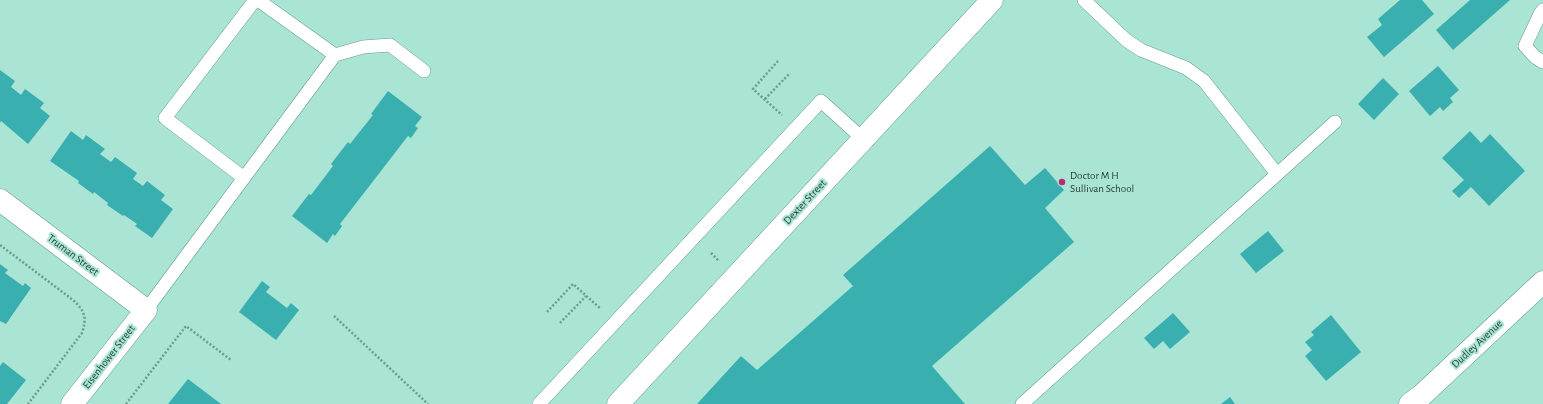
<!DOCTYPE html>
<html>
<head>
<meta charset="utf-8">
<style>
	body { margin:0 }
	canvas { display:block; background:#a9e4d4 }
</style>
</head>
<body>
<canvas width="1543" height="404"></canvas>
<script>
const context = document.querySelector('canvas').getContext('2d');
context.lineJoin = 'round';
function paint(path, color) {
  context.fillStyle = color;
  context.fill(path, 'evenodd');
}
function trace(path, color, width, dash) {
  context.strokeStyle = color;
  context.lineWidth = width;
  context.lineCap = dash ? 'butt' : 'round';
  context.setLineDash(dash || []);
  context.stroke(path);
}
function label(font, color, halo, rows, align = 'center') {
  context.font = font + ' "Alegreya Sans",sans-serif';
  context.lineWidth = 4;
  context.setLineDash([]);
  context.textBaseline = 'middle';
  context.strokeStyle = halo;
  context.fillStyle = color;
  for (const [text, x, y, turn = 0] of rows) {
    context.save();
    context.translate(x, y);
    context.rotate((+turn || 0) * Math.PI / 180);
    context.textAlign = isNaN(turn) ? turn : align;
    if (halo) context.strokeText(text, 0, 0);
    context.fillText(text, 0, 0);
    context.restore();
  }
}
paint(new Path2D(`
	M1400,0H1422L1434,14L1384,57L1367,37L1382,25L1378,19Z
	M1470,0H1510L1453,50L1436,30Z
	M1438,66L1459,90L1450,98L1453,102L1443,111L1440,107L1430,116L1409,91Z
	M0,70L15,81L11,87L21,95L25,89L44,103L40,108L50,116L28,144L1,121L0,123Z
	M1383,78L1399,94L1374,120L1358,104Z
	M388,91L422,117L415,126L418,128L411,138L408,136L340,224L342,226L335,236L333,234L327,243L292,216L309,194L311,195L333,166L331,164L348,142L350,144L373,115L371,114Z
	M71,131L83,140L86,135L105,149L100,154L111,162L115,157L137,173L133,179L143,186L147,181L165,195L161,200L173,209L152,238L135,226L137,224L124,215L123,216L107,205L108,203L94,192L93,194L78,183L79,181L50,161Z
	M1470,131L1481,143L1490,134L1525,171L1489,206L1471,187L1459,198L1452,191L1464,180L1442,158Z
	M990,146L1025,185L1045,168L1064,190L1045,208L1074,242L932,366L965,404H697L741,356L757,370L853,286L843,275Z
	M1268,231L1284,251L1256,273L1240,254Z
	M0,264L8,270L5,273L23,286L25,283L31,288L6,324L0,321Z
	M262,281L270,287L266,292L287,308L291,303L299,310L276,340L239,312Z
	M1173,313L1190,332L1170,349L1163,341L1154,349L1144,338Z
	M1331,315L1361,352L1326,381L1305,356L1312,350L1305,342L1314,335L1311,332Z
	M3,362L26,380L7,404H0V366Z
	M188,379L221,404H168Z
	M1230,397L1235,404H1221Z`), '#3aafb0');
const lane = new Path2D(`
	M258,0L335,55
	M1084,0L1126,40L1141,50L1186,68L1204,81L1277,174
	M1543,10L1540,14L1525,46L1535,57L1543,62
	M244,178L165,118L255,0
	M146,310L335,55L363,47L390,45L424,71
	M539,404L821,101L863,139
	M1022,404L1335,122`);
const street = new Path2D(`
	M0,200L146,310L72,404
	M618,404L992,0
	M1410,404L1421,396L1543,282`);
trace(lane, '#659e8f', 14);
trace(street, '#659e8f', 23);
trace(new Path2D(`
	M778,61L753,89L782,115
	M765,99L790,73
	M0,245L73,300C85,311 87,318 82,333L28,404
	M711,253L719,261
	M547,312L573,284L601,309
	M334,316L428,404
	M560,323L586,296
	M126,404L186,326L231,360`), '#6f9b8f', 2.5, [2, 2]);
trace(lane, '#fff', 13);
trace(street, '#fff', 22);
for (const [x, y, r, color] of [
	[1062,182,4,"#b52e70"]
]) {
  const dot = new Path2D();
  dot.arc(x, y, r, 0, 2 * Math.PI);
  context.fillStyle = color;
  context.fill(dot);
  trace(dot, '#a9e4d4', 1.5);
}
label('11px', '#273f39', '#a9e4d4', [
	["Doctor M H",1070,176],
	["Sullivan School",1070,189]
], 'left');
label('11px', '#273f39', '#a9e4d4', [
	["Dexter Street",805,202,-47],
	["Truman Street",73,255,37],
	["Dudley Avenue",1477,344,-43],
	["Eisenhower Street",109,357,-52]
]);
</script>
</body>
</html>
